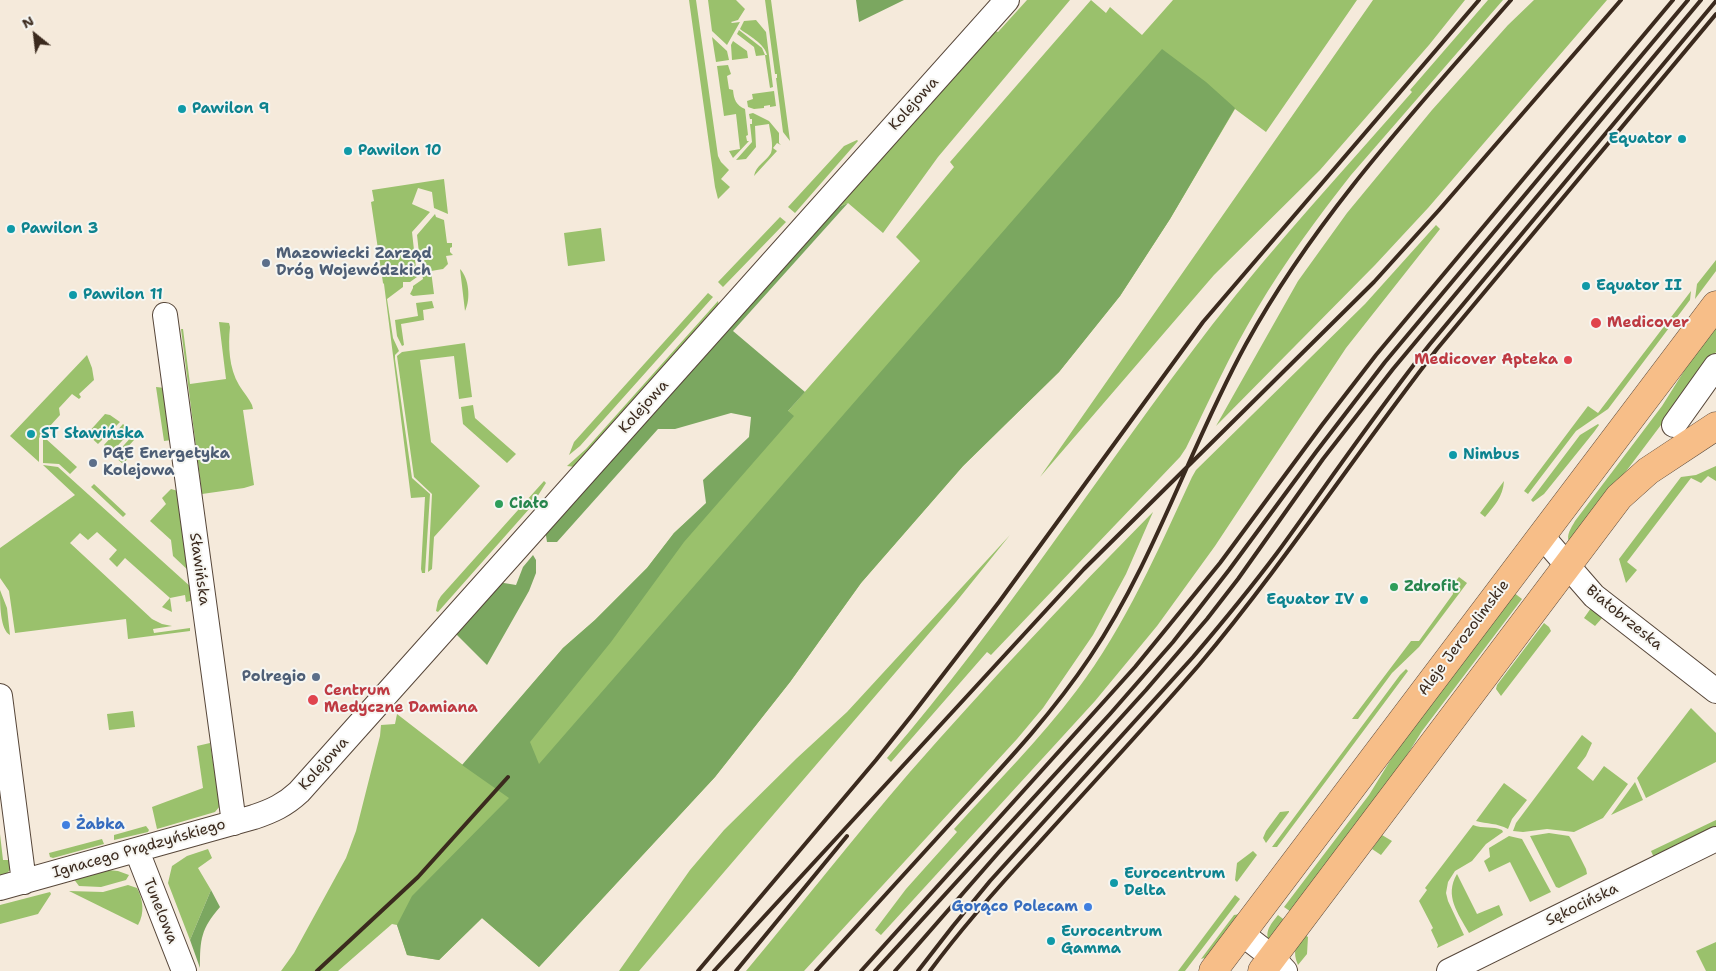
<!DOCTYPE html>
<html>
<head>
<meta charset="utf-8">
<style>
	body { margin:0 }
	#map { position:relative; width:1716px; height:971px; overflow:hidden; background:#f5eadb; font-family:"Shantell Sans",sans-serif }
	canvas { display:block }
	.north { position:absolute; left:10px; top:10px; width:50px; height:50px; -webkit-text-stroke:4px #f6f6f2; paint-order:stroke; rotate:331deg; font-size:14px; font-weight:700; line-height:20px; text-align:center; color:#3b2a1e }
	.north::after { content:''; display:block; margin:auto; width:18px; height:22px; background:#3b2a1e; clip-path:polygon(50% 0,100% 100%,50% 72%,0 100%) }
</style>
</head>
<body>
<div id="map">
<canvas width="1716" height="971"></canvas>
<div class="north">N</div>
</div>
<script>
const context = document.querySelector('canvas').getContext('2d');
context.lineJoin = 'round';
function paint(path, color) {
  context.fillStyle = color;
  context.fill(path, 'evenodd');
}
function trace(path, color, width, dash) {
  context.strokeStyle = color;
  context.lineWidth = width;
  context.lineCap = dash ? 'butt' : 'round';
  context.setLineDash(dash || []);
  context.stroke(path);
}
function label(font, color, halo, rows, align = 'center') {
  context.font = font + ' "Shantell Sans",sans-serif';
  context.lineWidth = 4;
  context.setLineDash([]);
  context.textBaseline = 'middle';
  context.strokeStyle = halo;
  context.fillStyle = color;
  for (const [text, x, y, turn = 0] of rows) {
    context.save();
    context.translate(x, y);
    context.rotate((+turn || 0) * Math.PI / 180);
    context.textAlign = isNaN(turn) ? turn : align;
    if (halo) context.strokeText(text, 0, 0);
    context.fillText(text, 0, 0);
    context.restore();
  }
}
paint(new Path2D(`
	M689,0H696L718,156L721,162L729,170L721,179L730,187L718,199L715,187Z
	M708,0H736L745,9L738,20L731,22L732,23L740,22L727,45L712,31Z
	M765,0H771L790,141L783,132L776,78H777V74H775Z
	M1027,0H1070L938,157L883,233L848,203L830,211L993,30L998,32Z
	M1091,0L1106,13L1110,7L1142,35L1173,0H1357L1266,132L1235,109L1170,219L1120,296L1059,372L963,466L861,583L790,682L715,777L539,967L482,918L439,960L407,955L397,925L392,924L338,971H281L294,953L346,858L356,831L380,736L381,725L395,724L397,714L463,765L563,648L595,620L647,568L674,533L707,503L920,261L896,237L954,167L950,162Z
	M1373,0H1465L1429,45L1320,170L1214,275L1040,477Z
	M1488,0H1503L1351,175C1317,218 1285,262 1257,309C1230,354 1209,401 1186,448L1180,457L991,655L987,652L891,762L887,758C1005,621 1102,468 1212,325C1275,244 1345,169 1412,92L1410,90Z
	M1534,0H1607L1428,208L1375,265L1216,426L1298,281L1347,213L1432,110L1508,25Z
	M756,20L766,32L773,87L770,88L765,55L756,56L754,47L737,34L739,30L762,48L765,55H767C765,44 748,35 740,29L744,21Z
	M712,37L727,51L729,60L716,62Z
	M733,41L747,51L748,58L732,60L731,45Z
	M728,65L731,74L727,76L729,89L733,90C734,100 736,105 745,109L748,135L746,136L747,141H749L733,158L729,151L740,149L736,114L724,116L717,66Z
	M774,91L776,106L770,107V105L764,106V108L754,109L748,107L747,101L753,99L752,94Z
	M753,113L769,121L779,133V143L781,145L777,143L773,148L777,151L754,176C756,165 766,162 771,153C774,145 770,132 769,124L755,126L756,147L746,159L736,160L752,142L750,124H752V119H750L749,114Z
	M857,140L858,141L795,213L788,207L844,146Z
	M444,179L448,214L434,208L432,192L418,188L412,204L430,212L412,232L417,277L410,282H403V287L387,299L393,338L399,351L395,355V359L412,478L430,494L425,573H422L421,569L425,497L411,498L384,284L383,283L371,202L374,201L372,190Z
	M435,214L436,217L444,220L447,243H452V247L450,248V252L453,255L446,256L448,264L443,269L431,271L434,294L413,296L410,294L413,288V286L423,279L421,268L424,264L425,253H419L417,235Z
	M780,217L786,222L723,287L718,282Z
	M1436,225L1440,229L1346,348L1215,546L1157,626L1095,701L881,935L875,930L906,889L957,832L954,829C996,783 1040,739 1077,690C1126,625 1158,550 1192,477L1196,470L1365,304Z
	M601,228L605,261L568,266L564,233Z
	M1716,260V271L1695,299L1697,284Z
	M460,269C469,278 471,299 465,311Z
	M1691,291L1690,300L1608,409L1576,431L1528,494L1524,491L1588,406L1598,413Z
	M708,293L713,297L580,446L569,455L574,442Z
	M432,301L434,308L423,310L424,320L401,324L404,345L402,346L397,336L395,320L418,316L416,303Z
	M718,301L719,306L575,467L567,466L586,449Z
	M219,322L229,323L230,327C228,346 229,368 239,385C243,392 249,398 252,405L253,409L243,410L254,485L244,488L202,494L181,329H183L190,384L226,379Z
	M1716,326V352L1572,543L1569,542C1566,535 1571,528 1575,521L1662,406L1691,360Z
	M465,343L472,397L459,399L454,356L420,360L431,442L480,486L434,537L432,569L428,572L432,494L414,477L397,356L402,352Z
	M87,355L92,368L94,380L79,394L81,397L79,399L72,394L59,408L60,415L39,438V462L10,436Z
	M156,387L165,388L172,440L164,441Z
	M473,405L475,418L516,454L507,463L463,424L461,407Z
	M105,414L110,415L120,422L98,444L87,434Z
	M123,424L131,431L111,453L104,445Z
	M1598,424L1599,425L1594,432L1544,494L1533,502L1531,500L1580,435Z
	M133,435L134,440L124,451L130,456L123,464L115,457L116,454Z
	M45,438L77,467L70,474L59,464L43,463V440Z
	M43,465L58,467L192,588L194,600L186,602L185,595L170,598L172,612L162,607L170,598L125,558L117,567L109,559L117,550L97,532L88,540L80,533L70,543L152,619L162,624L172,626L153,629L154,633L190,628V631L128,639L126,619L15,633L9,591L0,578V548L75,495Z
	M1716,466V481L1708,476L1701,483L1691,478L1627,562L1637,570L1626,583L1619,559L1681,477L1696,475Z
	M544,481L546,483L530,508L438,612L436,611L438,601L441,596Z
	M1504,481C1503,497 1494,506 1485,517L1480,513Z
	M94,484L126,514L123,517L91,487Z
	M171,489L178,491L190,572L173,556L171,540L150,521L166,504L162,498Z
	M1153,512L1126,574L1093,635L1043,708L1017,739L804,971H746C801,905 854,837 910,772C988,683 1070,596 1153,512Z
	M1010,535L956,602L639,971H619L690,870L724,830L797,758L847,712Z
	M1459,577L1467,583L1419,647L1392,673L1358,719H1352L1411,641H1419L1453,594L1452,586Z
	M0,590L7,608L10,635C0,630 0,603 0,590Z
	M1513,592L1522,599L1422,731L1379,800L1294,914L1284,907L1369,795L1409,730Z
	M1591,608L1603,617L1595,626L1584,618Z
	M1544,623L1549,627L1551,631L1501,696L1496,689L1497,685Z
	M1406,669L1408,671L1277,847H1272L1400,675Z
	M1691,708L1716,733V762L1646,798L1637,778Z
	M133,711L135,727L109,730L107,714Z
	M1582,735L1592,743L1586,756L1577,768L1593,781L1604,766L1628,784L1603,818L1574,832L1547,829L1523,832L1513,831L1516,823Z
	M210,743L220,806L215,812L157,829L152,807L203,788L197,746Z
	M1635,782L1643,800L1611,815Z
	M1504,783L1527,800L1512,819L1508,829C1497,823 1487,824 1476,821Z
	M1289,811V812L1266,843L1263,838L1266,831L1280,812Z
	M1716,820V834L1656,862L1651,851Z
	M1473,825C1483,829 1493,826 1502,830L1503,832L1486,844L1472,861L1455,871L1448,882L1446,893L1448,901L1464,935L1437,948L1438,945L1431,930L1433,928L1419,901L1427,890L1425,888Z
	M146,826L149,830L148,832L114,840V835Z
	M1549,833L1569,836L1571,839L1586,869L1587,874L1559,888L1556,887L1530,836Z
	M0,834L3,860H12C12,869 8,874 0,878Z
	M1382,835L1392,841L1381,855L1372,849Z
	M1509,836L1522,839L1551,892L1530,902L1510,862L1489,872L1484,861L1490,857L1489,848Z
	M102,839L104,844L53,858L50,857L49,853Z
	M208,849L212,858L198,868L211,890L190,940L168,883L172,866L187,856Z
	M1253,851L1257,855L1237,882L1235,880L1237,863Z
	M108,870L118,871L129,875L126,880L101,887L79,886L73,878Z
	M1457,874L1477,914L1499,905L1503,915L1469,933C1458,913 1444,896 1457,874Z
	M128,885L137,888C143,899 145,913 138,925L69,891L103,892Z
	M50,892L51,894L38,914L0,924V905Z
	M1235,895L1240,899L1185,971H1178Z
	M1240,914L1208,957L1201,959L1234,915Z
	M1278,915L1287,922L1269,941C1264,931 1272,923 1278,915Z
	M1302,933L1308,937L1307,954L1298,965C1292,952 1296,944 1302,933Z
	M1716,942V971H1706L1696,951Z`), '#9ac16c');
paint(new Path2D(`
	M856,0H904L859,22Z
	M1162,49L1206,82L1235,108L1170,219L1120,296L1059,372L963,466L861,583L790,682L715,777L539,967L482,918L439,960L407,955L397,925L412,896L509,798L462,765L563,648L595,620L647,568L674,533L706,503L703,480L749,437L751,417L731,413L675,429H658L557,542H547L545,529L830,211L848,203L733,331L805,392L788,411L794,416L684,542L611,642L530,742L539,764Z
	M533,555L536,560V573L529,591L487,665L456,634L498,582L516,585L523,567Z
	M211,890L220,907C201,929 200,939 200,968L190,940Z`), '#7ba760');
const minor = new Path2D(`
	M165,315L234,823
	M1674,425L1716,366
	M1541,535L1594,596L1716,691
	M0,696L24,882
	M137,851L184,971
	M0,888L254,817C272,811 285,805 299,792L1007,0
	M1241,933L1272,957L1285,971
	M1449,971L1716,839`);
const major = new Path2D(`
	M1213,971L1716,305
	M1262,971L1619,497L1648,471L1716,426`);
trace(minor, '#57473a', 26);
trace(major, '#57473a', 29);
trace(minor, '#fff', 24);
trace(major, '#f7be88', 28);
trace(new Path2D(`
	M317,971L418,877L508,777
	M698,971L876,760L912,715L999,602L1203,322L1479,0
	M714,971L1084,569L1374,282L1439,210L1621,0
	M736,971L847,836
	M816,971C863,919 911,867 958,815C1005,764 1052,714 1090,657C1155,560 1190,446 1246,344C1316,216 1416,109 1511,0
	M861,971L1135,667L1220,563L1322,425L1376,355L1673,0
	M875,971L1110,714L1173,642L1229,570L1316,452L1385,362L1688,0
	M895,971L999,852L1146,690L1207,619L1238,579L1323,459L1393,369L1701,0
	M918,971L953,926L990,881L1193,657C1222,623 1250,589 1277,553C1328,483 1376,412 1430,344L1716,1
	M930,971C963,926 999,886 1037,845C1091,785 1146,726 1199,665C1284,564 1356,453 1437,349L1716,14`), '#3b2a1e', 4);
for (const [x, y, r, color] of [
	[182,109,5,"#0f9aa8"],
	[1682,139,5,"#0f9aa8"],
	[348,151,5,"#0f9aa8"],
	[11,229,5,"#0f9aa8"],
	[266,263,5,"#5c6f8a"],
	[1586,286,5,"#0f9aa8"],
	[73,295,5,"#0f9aa8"],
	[1596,323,6,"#e0444e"],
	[1568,360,5,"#e0444e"],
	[31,434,5,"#0f9aa8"],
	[1453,455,5,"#0f9aa8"],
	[93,463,5,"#5c6f8a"],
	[499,504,5,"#2e9e5b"],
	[1394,587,5,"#2e9e5b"],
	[1364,600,5,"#0f9aa8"],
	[316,677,5,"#5c6f8a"],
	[313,700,6,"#e0444e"],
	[66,825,5,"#3f7fe0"],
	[1114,883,5,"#0f9aa8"],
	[1088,907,5,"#3f7fe0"],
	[1051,941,5,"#0f9aa8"]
]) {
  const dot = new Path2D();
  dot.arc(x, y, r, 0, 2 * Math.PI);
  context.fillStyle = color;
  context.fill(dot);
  trace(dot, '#f6f6f2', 2);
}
label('15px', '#3b2a1e', '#f6f6f2', [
	["Kolejowa",914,104,-48],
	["Kolejowa",644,407,-48],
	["Sławińska",199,569,82],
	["Białobrzeska",1624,618,39],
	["Aleje Jerozolimskie",1464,638,-53],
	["Kolejowa",324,764,-48],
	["Ignacego Prądzyńskiego",139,849,-16],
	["Sękocińska",1582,905,-26],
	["Tunelowa",160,911,68]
]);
label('bold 15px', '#0d838f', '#f6f6f2', [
	["Pawilon 9",192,109],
	["Equator",1672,139,"right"],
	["Pawilon 10",358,151],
	["Pawilon 3",21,229],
	["Equator II",1596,286],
	["Pawilon 11",83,295],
	["ST Sławińska",41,434],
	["Nimbus",1463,455],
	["Equator IV",1354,600,"right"],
	["Eurocentrum",1124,874],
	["Delta",1124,891],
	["Eurocentrum",1061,932],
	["Gamma",1061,949]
], 'left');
label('bold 15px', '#4e5e75', '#f6f6f2', [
	["Mazowiecki Zarząd",276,254],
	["Dróg Wojewódzkich",276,271],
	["PGE Energetyka",103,454],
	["Kolejowa",103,471],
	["Polregio",306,677,"right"]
], 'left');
label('bold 15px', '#be3a42', '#f6f6f2', [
	["Medicover",1607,323],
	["Medicover Apteka",1558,360,"right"],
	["Centrum",324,691],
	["Medyczne Damiana",324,708]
], 'left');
label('bold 15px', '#27864d', '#f6f6f2', [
	["Ciało",509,504],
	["Zdrofit",1404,587]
], 'left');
label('bold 15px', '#366cbe', '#f6f6f2', [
	["Żabka",76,825],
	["Gorąco Polecam",1078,907,"right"]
], 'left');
</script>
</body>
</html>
